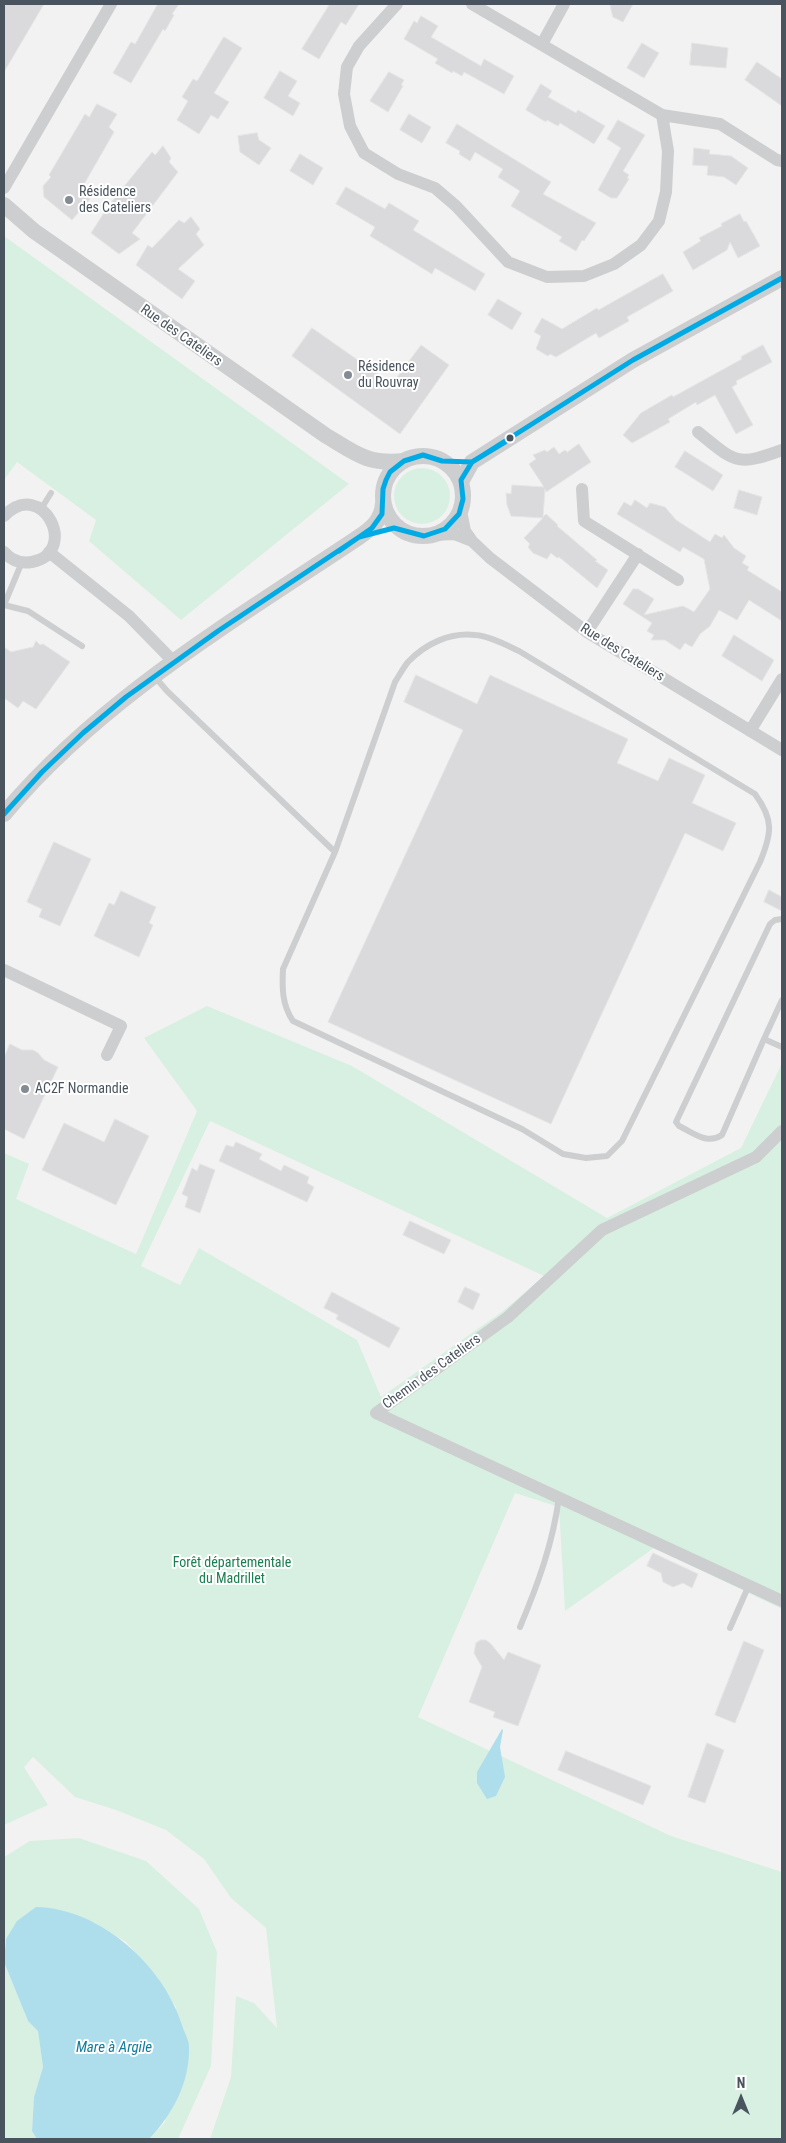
<!DOCTYPE html>
<html>
<head>
<meta charset="utf-8">
<style>
	body { margin:0 }
	#map { position:relative; width:786px; height:2143px; overflow:hidden; background:#f3f2f2; font-family:"Roboto Condensed",sans-serif }
	canvas { display:block }
	.frame { position:absolute; inset:0; border:5px solid #49545e; pointer-events:none }
	.north { position:absolute; left:716px; top:2073px; width:50px; height:50px; -webkit-text-stroke:4px #fff; paint-order:stroke; rotate:0deg; font-size:14px; font-weight:700; line-height:20px; text-align:center; color:#49545e }
	.north::after { content:''; display:block; margin:auto; width:18px; height:22px; background:#49545e; clip-path:polygon(50% 0,100% 100%,50% 72%,0 100%) }
</style>
</head>
<body>
<div id="map">
<canvas width="786" height="2143"></canvas>
<div class="frame"></div>
<div class="north">N</div>
</div>
<script>
const context = document.querySelector('canvas').getContext('2d');
context.lineJoin = 'round';
function paint(path, color) {
  context.fillStyle = color;
  context.fill(path, 'evenodd');
}
function trace(path, color, width, dash) {
  context.strokeStyle = color;
  context.lineWidth = width;
  context.lineCap = dash ? 'butt' : 'round';
  context.setLineDash(dash || []);
  context.stroke(path);
}
function label(font, color, halo, rows, align = 'center') {
  context.font = font + ' "Roboto Condensed",sans-serif';
  context.lineWidth = 4;
  context.setLineDash([]);
  context.textBaseline = 'middle';
  context.strokeStyle = halo;
  context.fillStyle = color;
  for (const [text, x, y, turn = 0] of rows) {
    context.save();
    context.translate(x, y);
    context.rotate((+turn || 0) * Math.PI / 180);
    context.textAlign = isNaN(turn) ? turn : align;
    if (halo) context.strokeText(text, 0, 0);
    context.fillText(text, 0, 0);
    context.restore();
  }
}
paint(new Path2D(`
	M4,236L349,484L181,620L89,541L96,520L17,462L4,480Z
	M394 496a28 28 0 1 1 56 0a28 28 0 1 1-56 0Z
	M207,1006L352,1066L607,1218L741,1148L782,1063V1609L654,1548L565,1611L559,1507L515,1493L418,1717L671,1836L782,1872V2139H210L231,2077L236,1996L254,2003L277,2028L266,1928L231,1898L204,1859L166,1830L116,1810L75,1797L33,1757L24,1767L48,1805L4,1825V1153L29,1164L16,1199L136,1254L197,1111L144,1038ZM210,1121L544,1276L503,1311L381,1397L357,1340L199,1248L180,1285L141,1266Z
	M79,1838L146,1861L199,1909L217,1952L211,2066L178,2139H149L165,2122L176,2007L154,1974L126,1942L94,1923L6,1939L4,1952V1857L30,1841Z
	M4,1962L28,2021L38,2030L43,2067L34,2097L32,2131L37,2139H4Z`), '#d8f0e2');
paint(new Path2D(`
	M502,1729L503,1730L500,1747L505,1777L496,1796L487,1799L477,1783V1772Z
	M36,1907C100,1908 164,1966 182,2025C184,2032 189,2040 189,2047C190,2083 172,2115 149,2139H37L32,2131L34,2097L43,2067L38,2031L28,2021L4,1962L6,1939L17,1921Z`), '#aedeec');
const building = new Path2D(`
	M4,4H44L4,72Z
	M158,4H179L172,14L174,15L165,31L163,29L131,83L113,73L131,42L135,44Z
	M330,4H359L346,25L341,22L319,59L302,49Z
	M610,4H633L623,22L613,17Z
	M421,16L438,26L431,37L481,66L484,59L514,76L504,94L464,72L462,76L453,71L452,73L435,63L438,59L404,39L414,21L417,23Z
	M224,37L242,48L214,93L229,102L218,119L211,115L199,134L177,120L188,101L182,97L193,79L197,81Z
	M642,43L659,53L644,78L627,68Z
	M692,43L728,48L726,68L690,65Z
	M757,62L782,79V106L745,80Z
	M280,71L297,81L288,96L300,103L293,116L264,98Z
	M389,72L404,80L401,85L403,86L388,112L370,101Z
	M541,84L552,91L548,97L576,113L578,110L605,126L594,144L560,123L558,126L547,120L546,122L526,110Z
	M97,104L117,114L109,127L114,132L79,193L90,199L72,220L44,197L43,186L51,177L49,175L85,114L89,117Z
	M409,114L431,127L422,143L400,130Z
	M618,120L645,135L623,171L629,175L627,178L629,179L617,198H611L598,190L621,148L607,139Z
	M457,124L551,182L543,194L596,223L584,241L582,240L576,251L559,241L562,237L511,206L520,191L498,177L503,169L475,152L470,161L459,154L460,151L446,143Z
	M257,133L259,140L271,148L259,165L240,152L238,136Z
	M163,146L171,158L169,162L178,172L132,233L140,239L119,254L91,233L109,205L152,152L155,155Z
	M694,148L710,150L709,154L731,156L748,168L736,185L724,177L707,175L708,166L693,165Z
	M300,154L323,168L313,185L290,171Z
	M346,187L385,209L389,203L419,221L413,230L485,274L475,291L435,268L432,274L370,236L375,227L336,204Z
	M740,214L744,222L746,221L760,246L738,258L730,242L727,250L693,270L683,252L701,241L699,238L722,226L721,224Z
	M191,217L200,229L196,234L204,245L178,269L195,281L182,299L136,265L148,245L152,248L179,220L184,223Z
	M663,274L673,291L627,317L629,321L599,338L596,333L556,357L550,354L548,356L536,349L541,336L534,332L542,318L562,329L597,308L598,310Z
	M498,299L522,313L512,330L488,315Z
	M312,328L392,384L421,345L449,365L400,434L292,356Z
	M763,345L772,362L736,381L737,384L732,387L753,425L736,434L715,395L697,405L696,402L668,419L670,422L632,443L623,435L641,413L672,395L673,397L742,359L741,357Z
	M579,444L591,462L546,492L545,489L543,517L546,514L558,525L557,526L597,560L595,561L608,570L597,588L559,557L557,558L551,553L547,559L533,553L528,547L530,544L524,538L543,518L511,516L507,505L506,493L511,494L512,485L544,487L529,464L536,459L533,455L545,450L547,452L554,447L559,454L565,450L567,452Z
	M685,451L723,475L713,491L675,467Z
	M739,490L762,497L757,515L734,508Z
	M635,500L647,508L650,503L665,507L676,520L710,542L715,534L722,538L724,535L734,548L746,556L742,563L749,567L747,570L782,592V621L749,600L737,620L719,610L710,626L700,634L692,647L685,643L680,650L665,640H651L654,635L647,631L652,623L623,604L633,589H638L654,599L644,615L683,606L694,612L710,589L704,559L683,547L680,552L617,514L624,502L631,506Z
	M734,635L774,660L762,681L722,656Z
	M36,641L40,645L43,644L70,662L36,709L23,701L18,708L4,698V647L11,652L33,647Z
	M416,675L477,704L490,675L628,739L617,763L658,781L669,758L705,775L692,803L736,823L723,851L685,833L551,1124L328,1022L463,730L404,702Z
	M54,842L91,859L60,926L39,917L42,909L27,902Z
	M769,890L782,897V911L764,902Z
	M121,891L156,907L149,923L153,925L139,957L94,936L109,903L114,905Z
	M10,1044L22,1050H33L38,1053L44,1060L58,1067L24,1139L4,1129V1058Z
	M115,1119L149,1136L116,1205L42,1170L64,1123L104,1142Z
	M236,1142L262,1154L259,1159L281,1171L284,1165L309,1177L307,1183L314,1187L307,1202L219,1161L226,1145L233,1147Z
	M200,1164L215,1170L200,1213L185,1207L188,1197L182,1194L192,1168L197,1171Z
	M410,1221L451,1240L444,1254L403,1235Z
	M465,1287L480,1294L473,1310L458,1302Z
	M332,1292L400,1328L389,1348L336,1319L338,1315L324,1308Z
	M653,1553L698,1574L692,1588L683,1583L673,1587L663,1582L661,1573L647,1566Z
	M481,1640H486L491,1644L504,1660L508,1652L541,1665L518,1726L493,1717L495,1712L469,1702L482,1667L474,1653L476,1643Z
	M744,1641L764,1650L735,1723L715,1715Z
	M707,1743L724,1750L705,1803L688,1797Z
	M566,1751L651,1786L643,1805L558,1770Z`);
paint(building, '#dadadc');
trace(building, '#e4e4e5', 1);
trace(new Path2D(`
	M41,509L51,493
	M4,605L28,611L82,646
	M4,605L22,562
	M155,677L167,691L335,852L395,682C399,676 403,668 408,662C425,644 450,632 475,635C490,636 506,645 519,651L755,794C774,820 772,833 760,862L622,1141L607,1156L586,1158L563,1154L522,1129L293,1021C282,1005 282,988 283,969L335,852
	M782,1000L764,1039L782,1047
	M764,1039L722,1135C707,1145 694,1133 679,1126L676,1122L770,924L775,920L782,919
	M520,1627C538,1584 553,1543 559,1497
	M730,1628L749,1585`), '#ccced0', 6);
trace(new Path2D(`
	M397,4L359,46L347,67L344,94L350,126L364,153L398,174L435,188L456,206L508,262L547,277L584,276L614,264L641,245L659,221L666,192L668,151L662,115L472,4
	M542,44L564,4
	M662,115L720,124L777,160L782,161
	M4,188L111,4
	M698,432C735,462 736,467 782,450
	M582,489L584,521L678,580
	M461,511L465,531L472,541L490,558L587,632L782,750
	M4,516C43,476 80,553 32,562C21,564 11,560 4,552
	M433,535L454,534L472,541
	M49,552L129,616L173,661
	M587,632L638,554
	M750,731L782,679
	M4,970L121,1026L107,1055
	M782,1131L756,1157L602,1230L508,1317L376,1413L782,1601`), '#ccced0', 12);
trace(new Path2D(`
	M4,205L34,231L325,435C355,453 367,465 404,461
	M383 496a40 40 0 1 1 80 0a40 40 0 1 1-80 0Z
	M461,482L472,462L633,360L782,278
	M4,814C101,698 235,620 359,537C372,528 382,520 383,503`), '#ccced0', 16);
trace(new Path2D(`
	M339,551L372,528L382,514L383,489L386,480L390,472L404,461L423,455L442,461L472,462L505,442
	M4,814L42,772L83,733L126,697L218,631L359,537L394,528L424,536L445,529L459,514L463,499L461,480L472,462L633,360L782,278`), '#00abe5', 5);
for (const [x, y, r, color] of [
	[69,200,5,"#848b92"],
	[348,375,5,"#848b92"],
	[510,438,4.5,"#49545e"],
	[25,1089,5,"#848b92"]
]) {
  const dot = new Path2D();
  dot.arc(x, y, r, 0, 2 * Math.PI);
  context.fillStyle = color;
  context.fill(dot);
  trace(dot, '#fff', 2);
}
label('14px', '#49545e', '#fff', [
	["Résidence",79,192],
	["des Cateliers",79,208],
	["Résidence",358,367],
	["du Rouvray",358,383],
	["AC2F Normandie",35,1089]
], 'left');
label('14px', '#49545e', '#fff', [
	["Rue des Cateliers",181,336,35],
	["Rue des Cateliers",622,653,32],
	["Chemin des Cateliers",432,1372,-36]
]);
label('14px', '#1a7f4f', '#fff', [
	["Forêt départementale",232,1563],
	["du Madrillet",232,1579]
]);
label('italic 15px', '#117b9b', '#fff', [
	["Mare à Argile",114,2048]
]);
</script>
</body>
</html>
